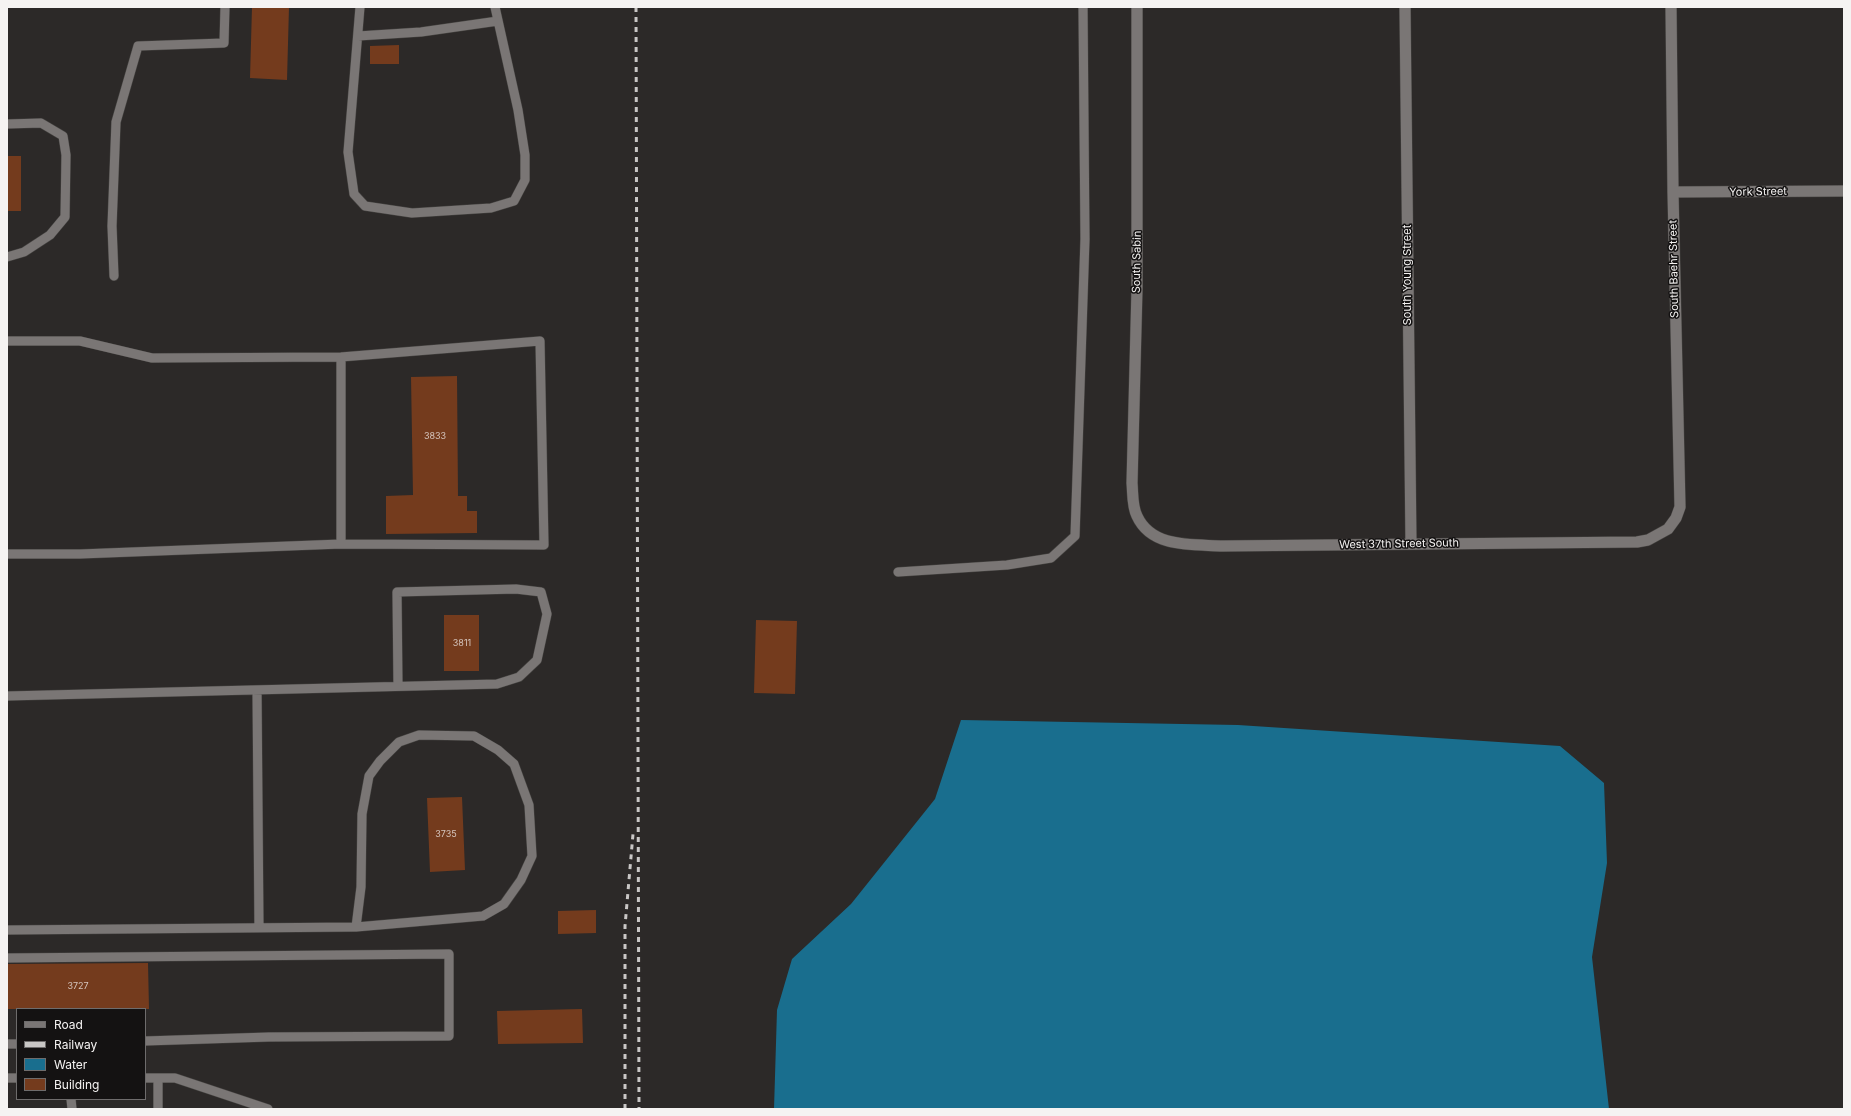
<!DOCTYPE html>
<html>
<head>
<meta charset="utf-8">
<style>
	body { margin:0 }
	#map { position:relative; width:1851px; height:1116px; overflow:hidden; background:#2c2928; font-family:Inter,sans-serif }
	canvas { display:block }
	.frame { position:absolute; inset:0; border:8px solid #f5f3f2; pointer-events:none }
	.legend { position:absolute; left:16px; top:1008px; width:130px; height:92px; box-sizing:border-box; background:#141212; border:1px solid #6e6c6c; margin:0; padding:5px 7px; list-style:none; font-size:12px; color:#f5f3f2 }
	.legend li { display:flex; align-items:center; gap:8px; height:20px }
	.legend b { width:20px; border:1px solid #6e6c6c }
</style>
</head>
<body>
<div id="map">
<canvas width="1851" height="1116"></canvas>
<div class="frame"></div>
<ul class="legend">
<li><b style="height:5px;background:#7a7675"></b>Road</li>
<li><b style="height:5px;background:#c9c7c6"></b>Railway</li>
<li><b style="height:11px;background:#196e8e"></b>Water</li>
<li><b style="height:11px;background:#743b1d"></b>Building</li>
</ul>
</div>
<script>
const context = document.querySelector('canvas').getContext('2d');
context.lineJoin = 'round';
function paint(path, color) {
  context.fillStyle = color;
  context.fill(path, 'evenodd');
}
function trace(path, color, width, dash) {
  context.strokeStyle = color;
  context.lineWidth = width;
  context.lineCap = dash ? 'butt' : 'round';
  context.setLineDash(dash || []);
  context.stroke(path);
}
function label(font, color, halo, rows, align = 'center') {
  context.font = font + ' Inter,sans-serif';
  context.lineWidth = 3;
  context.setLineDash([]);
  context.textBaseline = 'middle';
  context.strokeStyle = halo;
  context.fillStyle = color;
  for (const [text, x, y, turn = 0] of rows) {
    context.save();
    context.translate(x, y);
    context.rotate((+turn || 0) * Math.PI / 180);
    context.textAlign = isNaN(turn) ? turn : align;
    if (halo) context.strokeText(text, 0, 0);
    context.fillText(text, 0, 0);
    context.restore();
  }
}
paint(new Path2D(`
	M961,720L1238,725L1560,746L1604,783L1607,863L1592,957L1609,1109H774L777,1010L792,959L851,904L935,799Z`), '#196e8e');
paint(new Path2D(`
	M252,7H289L287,80L250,78Z
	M399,45V64H370V46Z
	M7,156H21V211H7Z
	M457,376L458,496H467V511H477V533L386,534V496L413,495L411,377Z
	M444,615H479V671H444Z
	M756,620L797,621L795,694L754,693Z
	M462,797L465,870L430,872L427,798Z
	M596,910V933L558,934V911Z
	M148,963L149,1009H7V964Z
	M582,1009L583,1043L498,1044L497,1011Z`), '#743b1d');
const service = new Path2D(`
	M360,7L348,152L354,194L365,206L412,213L491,208L514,201L525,180V155L518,110L495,7
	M358,36L421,32L498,21
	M7,124L41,123L63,136L66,155L65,217L50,235L24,252L7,257
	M114,276L112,226L116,122L138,46L224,43L225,7
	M7,341H80L152,358L341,357L540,341L544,545L341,544L80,554H7
	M341,357V544
	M898,572L1007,565L1051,558L1075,536L1085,239L1083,7
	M257,690L259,928
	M7,696L497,684L519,677L537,660L547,614L541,592L516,589L397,592L398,686
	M7,930L356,927L483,916L504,904L521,880L532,856L529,805L514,764L498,750L474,736L419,735L399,742L380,761L369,776L362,814L361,887L356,927
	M7,958L449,954V1036L269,1037L145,1041
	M7,1044H17
	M7,1078H17
	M145,1078H175L268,1109
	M158,1078V1109
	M71,1099L72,1109`);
const minor = new Path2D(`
	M1137,7V289L1132,483C1133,494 1132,506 1137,516C1152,549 1194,544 1223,546L1637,542L1648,540L1668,529L1676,518L1680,507L1673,192L1671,7
	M1405,7L1411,544
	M1673,192L1844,191`);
trace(service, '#464442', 10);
trace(minor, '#464442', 12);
trace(service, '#7a7675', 9);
trace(minor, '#7a7675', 11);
trace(new Path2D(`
	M636,7L639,1109
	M625,1109V926L633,834`), '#c9c7c6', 3, [5, 5]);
label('9px', '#d5c5bd', null, [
	["3833",435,436],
	["3811",462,643],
	["3735",446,834],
	["3727",78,986]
]);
label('11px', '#f5f3f2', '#141212', [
	["York Street",1758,192,-1],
	["South Sabin",1137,262,-89],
	["South Baehr Street",1674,269,-91],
	["South Young Street",1408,275,-90],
	["West 37th Street South",1399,544,-1]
]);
</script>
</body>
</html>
